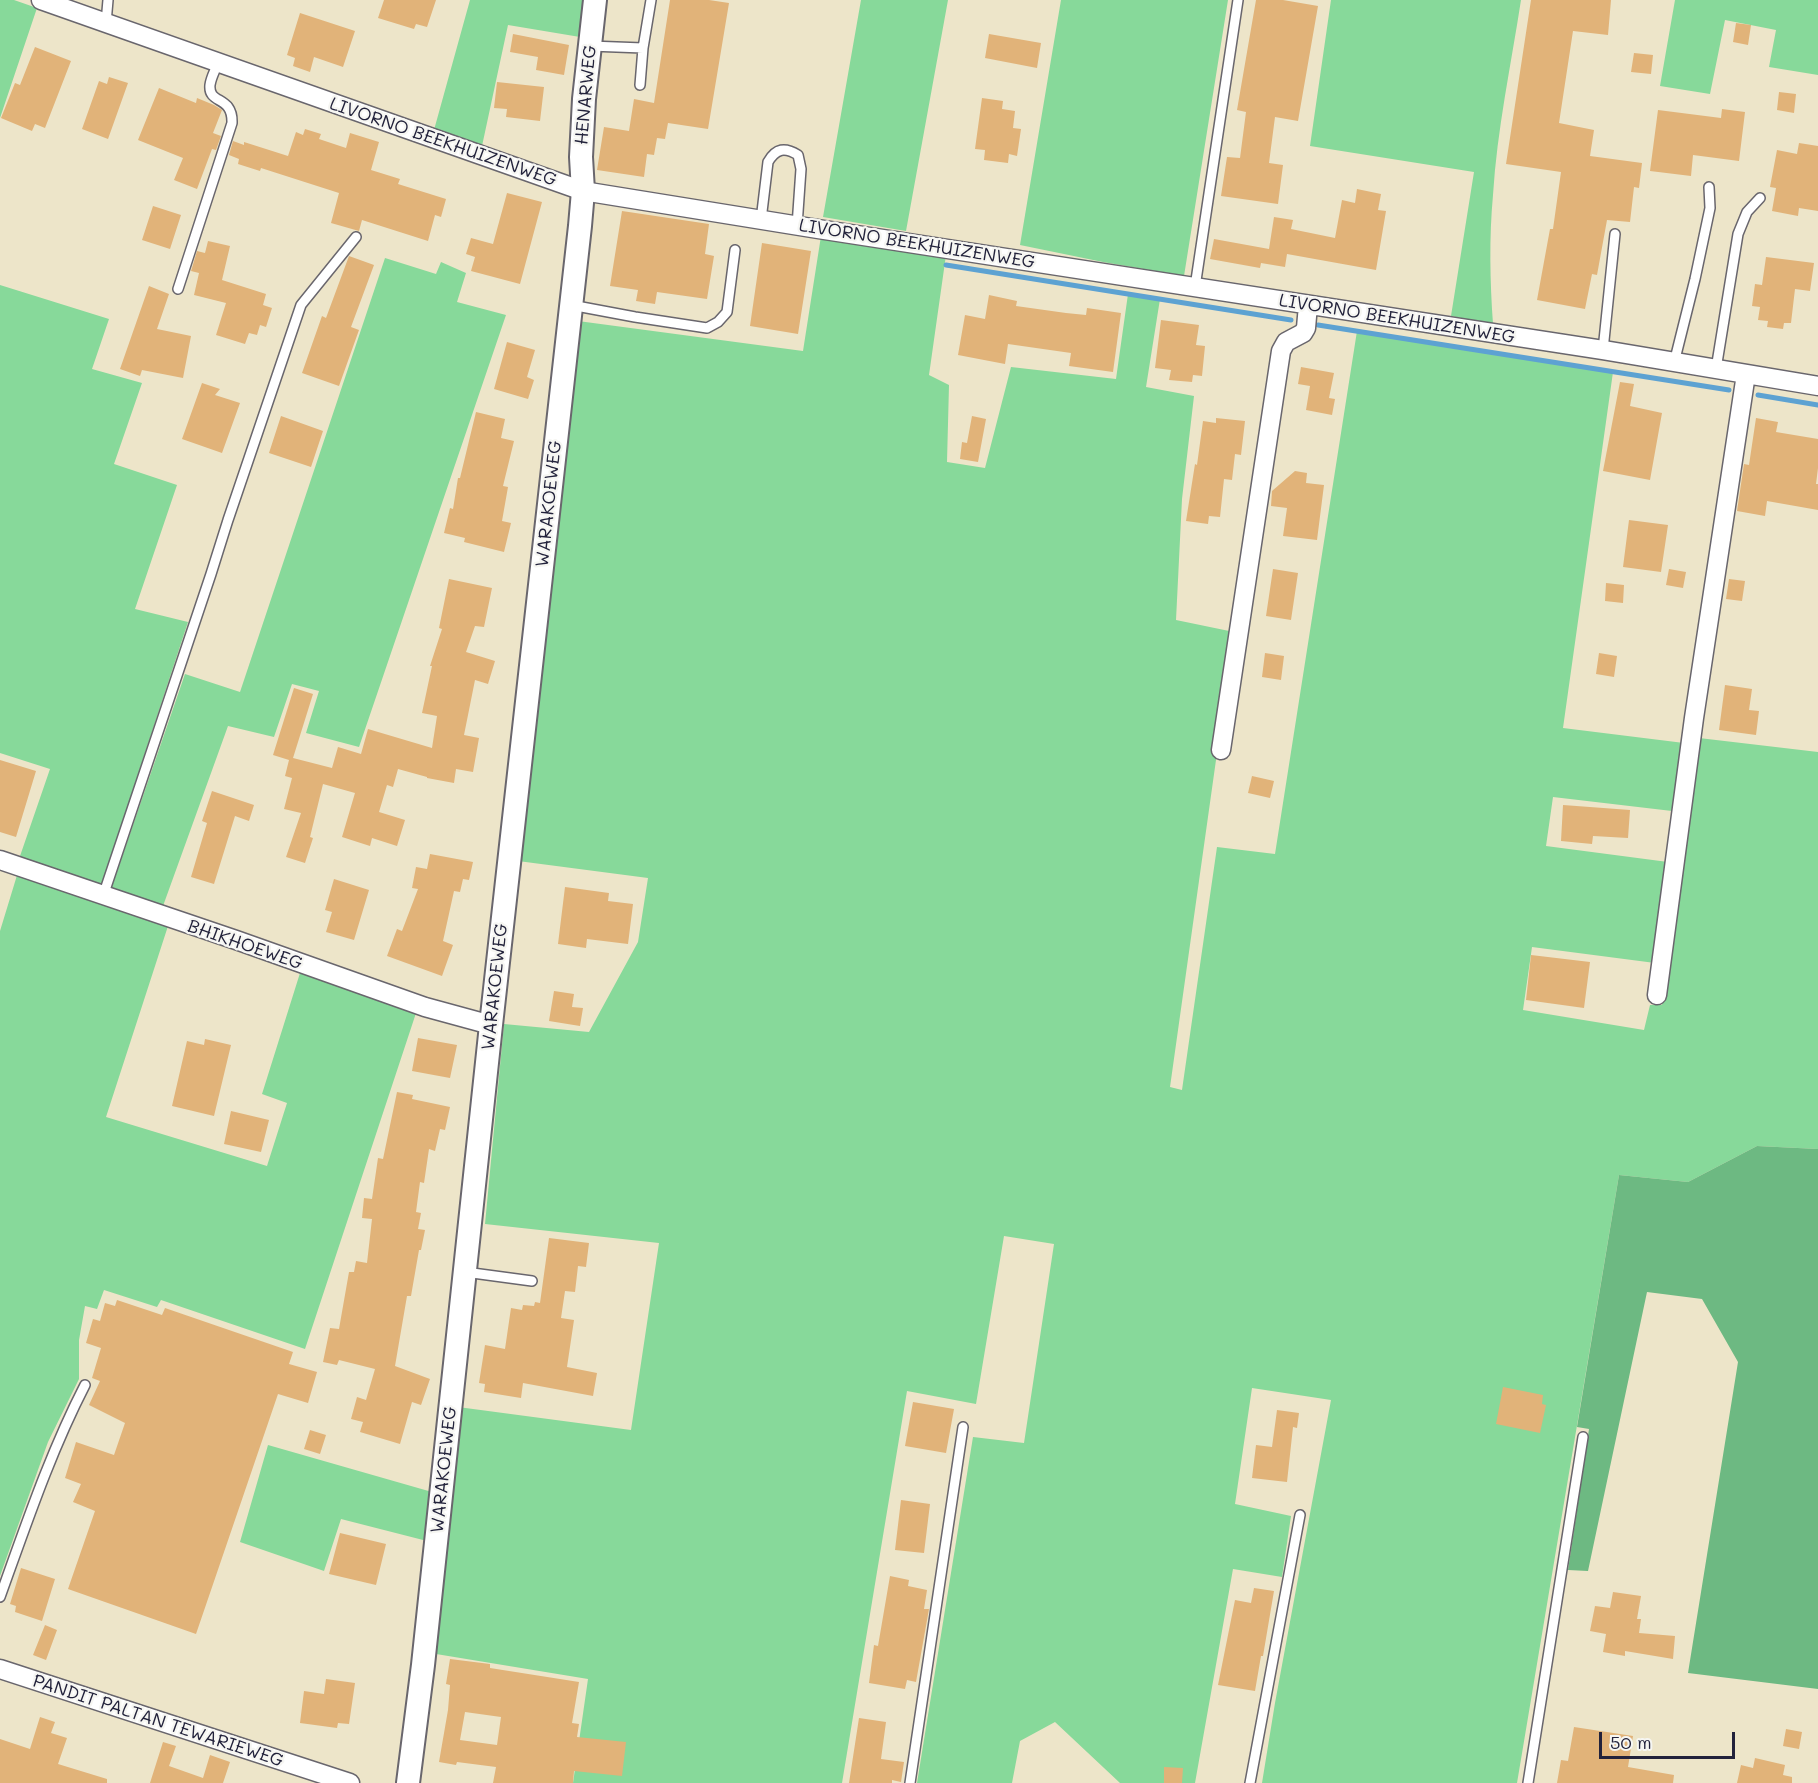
<!DOCTYPE html>
<html>
<head>
<meta charset="utf-8">
<style>
	body { margin:0 }
	#map { position:relative; width:1818px; height:1783px; overflow:hidden; background:#ede5c9; font-family:Mali,sans-serif }
	canvas { display:block }
	.scale { position:absolute; left:1599px; top:1732px; width:136px; height:27px; box-sizing:border-box; border:3px solid #22223b; border-top:0; padding-left:8px; font-size:18px; line-height:21px; white-space:nowrap; color:#22223b; -webkit-text-stroke:4px #f6f6f2; paint-order:stroke }
</style>
</head>
<body>
<div id="map">
<canvas width="1818" height="1783"></canvas>
<div class="scale">50 m</div>
</div>
<script>
const context = document.querySelector('canvas').getContext('2d');
context.lineJoin = 'round';
function paint(path, color) {
  context.fillStyle = color;
  context.fill(path, 'evenodd');
}
function trace(path, color, width, dash) {
  context.strokeStyle = color;
  context.lineWidth = width;
  context.lineCap = dash ? 'butt' : 'round';
  context.setLineDash(dash || []);
  context.stroke(path);
}
function label(font, color, halo, rows, align = 'center') {
  context.font = font + ' Mali,sans-serif';
  context.lineWidth = 4.5;
  context.setLineDash([]);
  context.textBaseline = 'middle';
  context.strokeStyle = halo;
  context.fillStyle = color;
  for (const [text, x, y, turn = 0] of rows) {
    context.save();
    context.translate(x, y);
    context.rotate((+turn || 0) * Math.PI / 180);
    context.textAlign = isNaN(turn) ? turn : align;
    if (halo) context.strokeText(text, 0, 0);
    context.fillText(text, 0, 0);
    context.restore();
  }
}
paint(new Path2D(`
	M0,0H14L37,8L0,118Z
	M470,0H585L580,37L508,25L482,146L434,130Z
	M861,0H948L906,231L823,217Z
	M1061,0H1228L1184,276L1103,262L1020,245Z
	M1331,0H1521C1511,65 1497,130 1493,195C1489,238 1490,281 1493,324L1451,316L1474,172L1310,146Z
	M1675,0H1818V75L1769,67L1776,30L1725,20L1710,94L1660,86Z
	M821,236L946,255L929,375L949,385L947,462L985,468L1011,367L1116,379L1128,294L1160,299L1146,387L1194,396L1182,499L1176,620L1234,632L1170,1087L1182,1090L1217,847L1275,854L1357,331L1613,372L1563,728L1684,743L1672,811L1553,797L1546,846L1668,862L1655,963L1532,947L1523,1010L1644,1030L1650,1005H1662L1699,738L1818,752V1149L1757,1146L1688,1182L1619,1175L1517,1783H1262L1275,1703L1331,1400L1252,1388L1235,1504L1291,1516L1282,1577L1233,1569L1195,1783H1120L1055,1722L1020,1741L1012,1783H917L973,1437L1024,1443L1054,1244L1004,1236L976,1404L907,1391L842,1783H573L588,1679L430,1653L458,1407L631,1430L659,1243L485,1224L504,1024L589,1032L638,942L648,878L518,861L578,321L803,351Z
	M385,258L436,274L441,262L466,273L457,302L506,315L359,747L306,733L319,691L292,684L274,737L228,726L163,906L111,889L185,674L240,692Z
	M0,285L109,319L92,369L142,383L114,464L177,485L135,609L188,622L101,887L19,859L50,769L0,753Z
	M18,872L168,926L106,1117L267,1166L287,1103L262,1094L300,973L417,1010L305,1349L161,1300L157,1307L104,1290L97,1309L85,1306L79,1340V1379L48,1442L0,1576V931Z
	M268,1445L432,1492L427,1541L341,1519L324,1571L240,1542Z`), '#87d99a');
paint(new Path2D(`
	M1757,1146L1818,1149V1689L1688,1673L1738,1362L1702,1299L1647,1292L1588,1571L1568,1570L1589,1429L1577,1427L1619,1175L1688,1182Z`), '#6db982');
trace(new Path2D(`
	M946,265L1291,320
	M1318,325L1729,390
	M1758,395L1818,405`), '#5da2d2', 5);
paint(new Path2D(`
	M384,0H436L427,27L416,24L414,29L378,18Z
	M670,0H709L729,3L708,129L668,123L665,139L657,138L654,155L647,154L644,177L597,170L604,127L629,131L634,99L654,103Z
	M1256,0H1283L1318,6L1298,121L1275,117L1269,163L1283,165L1278,204L1221,196L1227,157L1240,158L1246,112L1237,110Z
	M1531,0H1611L1608,35L1573,31L1559,123L1594,130L1590,156L1642,163L1639,188L1634,187L1630,222L1607,220L1597,275L1592,274L1585,309L1537,300L1550,229H1553L1561,172L1506,164Z
	M300,13L355,31L343,67L314,57L310,72L293,66L295,58L287,55Z
	M1736,23L1751,25L1748,45L1733,42Z
	M513,34L569,45L564,75L536,70L538,57L510,52Z
	M989,34L1041,43L1037,68L985,58Z
	M35,47L71,61L45,128L35,124L32,131L1,118L15,83L20,85Z
	M1634,53L1653,55L1651,74L1631,72Z
	M109,77L128,83L108,139L82,129L99,81L107,84Z
	M497,82L544,87L540,121L506,117L507,109L494,108Z
	M159,88L196,103L197,98L214,105L222,110L213,133L221,136L216,150L212,149L197,189L174,180L183,158L138,140Z
	M1779,92L1796,94L1794,113L1777,110Z
	M982,98L1003,101L1002,109L1015,111L1013,128L1021,129L1017,156L1009,154L1008,163L984,160L985,150L975,149Z
	M1722,109L1745,112L1739,161L1693,155L1691,176L1650,171L1658,110L1721,118Z
	M305,129L321,134L319,139L346,148L350,133L379,142L371,170L400,179L398,184L446,199L441,217L435,215L428,241L362,220L359,231L331,223L339,193L261,168L260,171L238,164L239,159L229,155L233,141L244,145V142L288,156L296,132L303,135Z
	M1799,143L1818,146V211L1799,208L1798,216L1772,211L1776,188L1770,187L1777,150L1797,154Z
	M1357,189L1381,194L1378,210L1386,211L1376,270L1287,254L1285,267L1261,263L1260,268L1210,259L1214,239L1269,249L1274,217L1293,220L1291,229L1335,238L1342,200L1355,203Z
	M507,193L542,202L520,284L471,271L475,257L466,254L471,238L493,244Z
	M153,206L181,215L170,249L142,240Z
	M622,211L709,224L705,254L714,256L707,299L657,292L655,304L636,301L638,290L610,286Z
	M208,241L230,246L222,280L266,294L263,305L272,308L266,327L260,325L257,335L249,333L245,344L216,335L226,303L194,295L199,273L191,271L192,268L197,251L205,253Z
	M762,243L811,251L798,334L750,326Z
	M349,256L374,265L351,327L359,330L339,386L302,373L322,316L326,318Z
	M1766,257L1814,263L1810,291L1795,289L1791,323H1784L1783,329L1767,327L1768,321L1758,320L1760,307L1752,306L1755,284L1762,285Z
	M149,286L169,294L157,329L191,336L183,378L142,370L140,376L120,369Z
	M989,295L1017,301L1016,306L1066,313L1086,315L1087,308L1121,313L1113,372L1069,366L1071,353L1008,344L1005,364L958,355L965,315L985,319Z
	M1161,320L1199,325L1196,345L1205,346L1202,376L1193,375L1192,382L1169,380L1171,370L1155,368Z
	M507,342L535,350L527,377L534,380L528,399L494,389Z
	M1301,367L1334,373L1329,398L1335,399L1332,415L1306,410L1310,386L1298,384Z
	M1620,382L1634,384L1630,406L1662,413L1650,480L1603,471Z
	M202,383L220,389L215,395L240,403L222,453L182,439Z
	M476,412L505,419L501,438L514,441L503,486L508,487L502,521L511,523L504,552L464,542L465,538L444,533L450,508L453,509L458,478H460Z
	M281,416L323,431L311,467L269,453Z
	M972,416L986,419L978,462L960,459L962,442L967,443Z
	M1216,418L1245,421L1241,455L1235,454L1232,480L1224,479L1220,517L1209,516L1208,524L1186,521L1195,464L1197,465L1203,421L1216,423Z
	M1756,418L1778,422L1776,432L1818,439V468L1816,484H1818V510L1767,501L1765,516L1737,511L1744,464L1749,465Z
	M1295,471L1307,473L1306,483L1324,485L1317,540L1283,536L1287,508L1271,506L1272,491Z
	M1629,520L1668,525L1661,572L1623,567Z
	M1273,569L1298,573L1291,620L1266,616Z
	M1669,569L1686,572L1683,588L1666,585Z
	M449,579L492,588L484,627L475,626L466,652L495,661L488,684L475,680L464,735L479,738L473,772L456,769L454,783L427,778V777L398,769L393,787L387,785L379,812L405,820L397,846L372,838L370,846L342,837L355,793L323,784L310,837L313,838L305,863L286,857L301,813L284,809L292,778L285,776L289,760L273,755L294,688L313,694L293,758L332,768L338,747L361,754L368,729L432,748L437,716L422,713L432,666H430L442,629L439,628Z
	M1729,579L1745,581L1742,601L1726,599Z
	M1606,583L1624,585L1623,603L1605,601Z
	M1265,653L1284,656L1281,680L1262,677Z
	M1599,653L1617,656L1614,677L1596,674Z
	M1725,685L1752,689L1749,710L1759,711L1756,735L1719,730Z
	M0,760L36,771L16,837L0,832Z
	M1252,776L1274,781L1270,798L1248,793Z
	M212,791L254,805L249,821L235,816L214,884L191,877L207,823L202,821Z
	M1563,805L1630,810L1628,838L1593,836L1592,844L1561,841Z
	M430,854L473,862L469,880L463,879L460,892L454,891L443,941L453,945L442,976L387,956L397,929L402,931L418,889L412,888L416,867L427,869Z
	M334,879L369,890L354,940L326,932L332,912L325,910Z
	M565,887L609,893L608,901L633,904L628,944L587,939L586,948L558,944Z
	M1531,955L1590,962L1584,1008L1526,1000Z
	M554,991L574,994L572,1007L583,1008L580,1026L549,1021Z
	M418,1038L457,1045L450,1078L412,1071Z
	M205,1039L231,1045L214,1116L172,1106L187,1041L204,1045Z
	M397,1092L413,1095L412,1099L450,1107L445,1130L440,1129L435,1151L429,1149L424,1183L420,1182L416,1212L421,1213L418,1229L425,1230L421,1250H419L411,1296H407L395,1366L430,1379L421,1405L412,1402L400,1444L360,1432L363,1422L351,1419L357,1397L366,1400L375,1369L339,1360L337,1365L323,1362L330,1328L339,1329L349,1272H354L356,1261L367,1263L372,1219L362,1218L364,1198L372,1199L378,1158L383,1159Z
	M231,1111L269,1120L261,1152L224,1144Z
	M549,1238L589,1243L586,1267L578,1266L575,1292L565,1291L561,1318L574,1320L567,1367L597,1373L593,1396L523,1383L521,1398L484,1392L485,1384L479,1383L485,1345L505,1349L511,1308L522,1310L523,1305L534,1306L535,1302L540,1303Z
	M117,1300L162,1315L165,1308L293,1352L289,1364L317,1372L308,1403L278,1394L196,1634L68,1589L95,1511L73,1502L81,1484L65,1478L76,1442L114,1455L125,1423L89,1405L100,1381L92,1378L101,1348L86,1343L93,1319L100,1321L105,1303L115,1306Z
	M1503,1387L1543,1395L1542,1404L1546,1405L1540,1433L1496,1424Z
	M913,1402L954,1409L946,1453L905,1446Z
	M1277,1410L1299,1413L1297,1428L1293,1427L1287,1482L1252,1478L1256,1445L1272,1447Z
	M310,1430L326,1435L320,1454L304,1449Z
	M901,1500L930,1504L924,1553L895,1550Z
	M340,1533L386,1544L376,1585L329,1574Z
	M21,1568L55,1579L42,1621L15,1612L16,1606L10,1604Z
	M890,1576L909,1580L908,1586L927,1590L924,1609H929L916,1682L907,1680L905,1689L869,1683L874,1645L878,1646Z
	M1254,1588L1274,1591L1263,1656H1261L1255,1691L1218,1685L1235,1600L1251,1603Z
	M1613,1592L1641,1596L1637,1619H1641L1639,1633L1675,1636L1673,1659L1625,1651V1656L1603,1652L1606,1634L1590,1631L1595,1606L1610,1608Z
	M45,1625L57,1630L46,1660L33,1655Z
	M450,1659L490,1664V1668L579,1682L572,1723L579,1724L577,1737L626,1742L622,1776L574,1771L573,1783H493L496,1767L457,1762L456,1765L439,1762L448,1710L450,1685L446,1684ZM465,1712L501,1717L497,1745L460,1740Z
	M326,1679L355,1683L349,1724L338,1723L337,1728L300,1723L304,1691L324,1694Z
	M40,1717L55,1722L51,1733L67,1738L58,1764L107,1779V1783H0V1739L30,1749Z
	M859,1718L886,1722L881,1759L904,1762L901,1782L892,1780V1783H849Z
	M1574,1727L1633,1736L1628,1767L1674,1775L1673,1783H1557L1561,1760L1568,1761Z
	M1786,1729L1802,1732L1799,1749L1783,1746Z
	M163,1742L176,1746L169,1766L203,1778L210,1755L230,1762L223,1783H150Z
	M1755,1758L1785,1765L1783,1775L1792,1777V1783H1737L1741,1765L1753,1768Z
	M1164,1767L1183,1768L1182,1783H1164Z`), '#e1b379');
const service = new Path2D(`
	M106,23L108,0
	M590,46L643,48
	M640,85L643,48L651,0
	M761,220L768,162C776,148 785,147 798,155L801,169L797,226
	M1195,287L1238,0
	M178,289L232,123C233,95 208,105 210,85C211,77 216,69 218,62
	M571,305L635,317L707,328L718,322L727,312L735,250
	M1603,350L1615,234
	M1674,363L1695,279L1710,208L1709,187
	M1716,369L1738,234L1747,212L1760,198
	M103,896L211,574L228,520L301,305L356,237
	M465,1272L532,1281
	M0,1597C26,1525 50,1453 85,1385
	M910,1783L963,1427
	M1250,1783L1300,1515
	M1528,1783L1583,1437`);
const minor = new Path2D(`
	M41,0L583,191L818,229L1603,350L1818,386
	M1221,750L1281,351L1286,342L1303,333L1306,328L1308,305
	M0,860L236,940L425,1007L491,1025
	M1657,995L1694,718L1746,374
	M0,1669L350,1783`);
const tertiary = new Path2D(`
	M408,1783L423,1665L491,1025L580,226L583,191L581,157L584,99L595,0`);
trace(service, '#69666d', 12);
trace(minor, '#69666d', 21);
trace(tertiary, '#69666d', 26);
trace(service, '#fff', 9);
trace(minor, '#fff', 18);
trace(tertiary, '#fff', 22);
label('18px', '#22223b', '#f6f6f2', [
	["HENARWEG",586,95,-85],
	["LIVORNO BEEKHUIZENWEG",443,142,19],
	["LIVORNO BEEKHUIZENWEG",917,244,9],
	["LIVORNO BEEKHUIZENWEG",1397,319,9],
	["WARAKOEWEG",549,504,-84],
	["BHIKHOEWEG",245,945,19],
	["WARAKOEWEG",495,987,-84],
	["WARAKOEWEG",444,1470,-84],
	["PANDIT PALTAN TEWARIEWEG",158,1721,18]
]);
</script>
</body>
</html>
